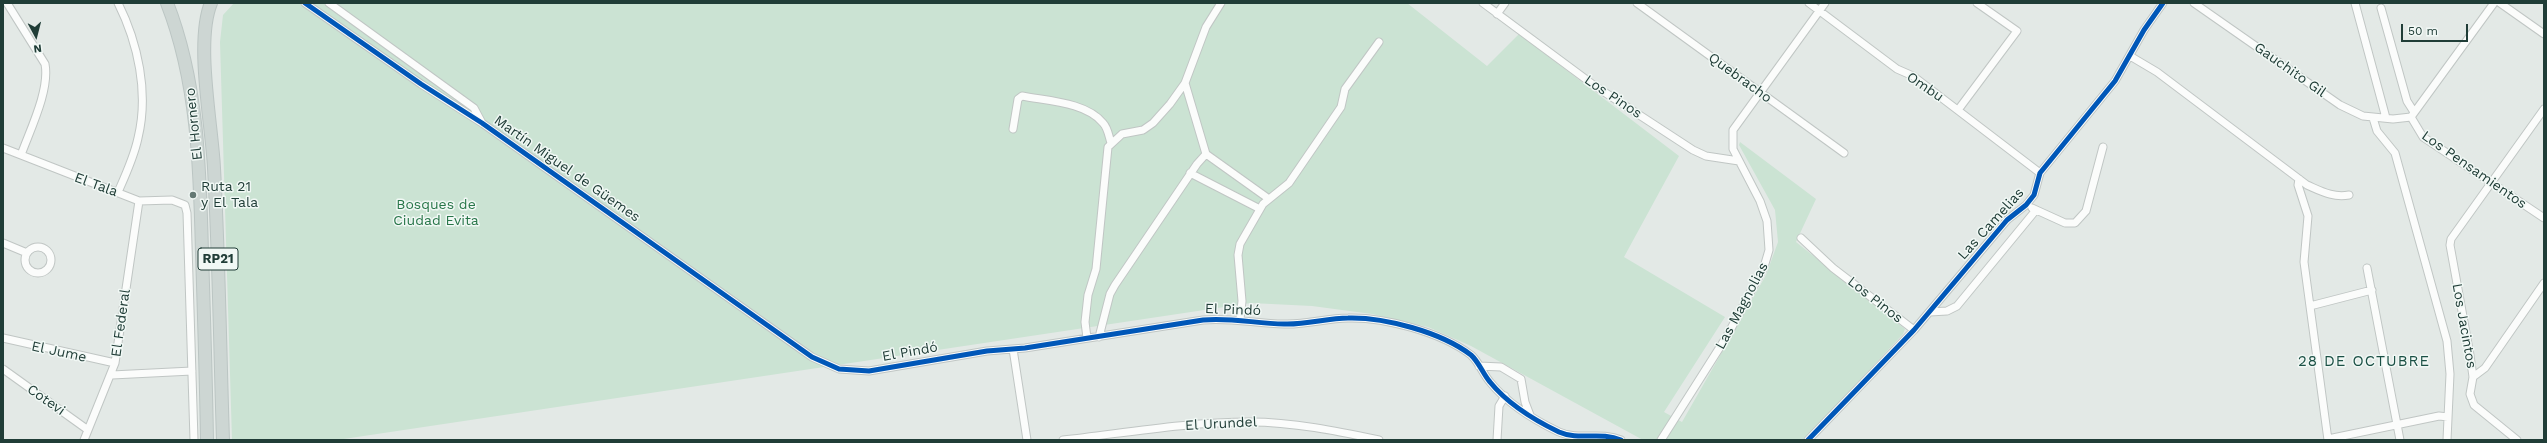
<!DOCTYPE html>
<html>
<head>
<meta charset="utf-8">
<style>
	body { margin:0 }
	#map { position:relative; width:2547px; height:443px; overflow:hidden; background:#e3e9e6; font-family:"Work Sans",sans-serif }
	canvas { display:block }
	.frame { position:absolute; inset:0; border:4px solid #203d37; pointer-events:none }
	.north { position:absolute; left:16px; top:16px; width:40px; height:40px; -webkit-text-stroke:3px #f1f8f5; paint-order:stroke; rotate:173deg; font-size:11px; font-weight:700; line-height:16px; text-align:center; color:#203d37 }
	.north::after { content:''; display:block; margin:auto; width:14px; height:18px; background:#203d37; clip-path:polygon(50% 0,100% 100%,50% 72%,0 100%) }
	.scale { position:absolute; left:2401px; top:24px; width:67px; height:18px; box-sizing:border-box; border:2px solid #203d37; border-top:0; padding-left:5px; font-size:12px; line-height:14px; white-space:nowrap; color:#203d37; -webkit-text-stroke:3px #f1f8f5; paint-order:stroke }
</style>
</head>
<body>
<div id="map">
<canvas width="2547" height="443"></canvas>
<div class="frame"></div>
<div class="north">N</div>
<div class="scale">50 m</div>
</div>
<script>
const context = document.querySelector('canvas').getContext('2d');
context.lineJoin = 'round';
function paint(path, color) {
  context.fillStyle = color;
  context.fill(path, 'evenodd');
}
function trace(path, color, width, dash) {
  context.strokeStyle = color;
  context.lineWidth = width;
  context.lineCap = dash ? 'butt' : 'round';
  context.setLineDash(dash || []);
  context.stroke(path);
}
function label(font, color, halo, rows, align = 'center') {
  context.font = font + ' "Work Sans",sans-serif';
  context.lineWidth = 3;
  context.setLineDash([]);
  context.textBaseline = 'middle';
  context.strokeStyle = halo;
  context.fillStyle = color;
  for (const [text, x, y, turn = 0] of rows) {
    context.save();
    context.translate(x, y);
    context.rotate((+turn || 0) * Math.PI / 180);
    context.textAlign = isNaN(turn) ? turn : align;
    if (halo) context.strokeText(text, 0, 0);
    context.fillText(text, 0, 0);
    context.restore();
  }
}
paint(new Path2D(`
	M234,3H1407L1487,66L1519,34L1679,156L1624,257L1725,317L1664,412L1682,422L1766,275L1778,242L1775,210L1739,145L1740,142L1816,199L1796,242L1905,329L1903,334L1804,440H1643L1471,346L1428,327L1372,314L1312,306L1251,303L337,440H232L220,42L223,15Z`), '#cbe3d3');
const minor = new Path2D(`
	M7,3L45,64C50,90 30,130 21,155
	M305,3L421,84L482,123L812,357L839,369L869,371L987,351L1025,348L1203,320C1231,317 1257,324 1284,324C1306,325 1327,318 1348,318C1384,317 1441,332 1471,355C1479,362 1483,374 1490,382C1507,403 1534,420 1559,432C1579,441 1600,431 1621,440
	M329,3L474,108L482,123
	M1483,3L1595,86L1693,150L1706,156L1739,161
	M1637,3L1844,153
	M1809,3L1897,69L1913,76L2040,173
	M2194,3L2340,105L2363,116L2393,119L2411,117
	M2355,3L2386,118
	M2500,3L2544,34
	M2381,8L2407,101L2414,112
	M1497,14L1505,3
	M2130,56L2157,72L2307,185C2321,191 2333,198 2349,195
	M1185,83L1206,154L1269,199
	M1958,110L2017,31L1977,3
	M2411,117L2423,137L2544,218
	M2411,117L2494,3
	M2373,118L2377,131L2395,153L2447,341L2450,374L2447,440
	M1013,129L1018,99L1022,96C1047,101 1086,102 1103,123C1108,128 1109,137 1111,143
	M3,148L139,201L172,200L185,205L187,213L194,440
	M1190,173L1260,209
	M2299,179L2298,185L2308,216L2304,262L2328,440
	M118,192C126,174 134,157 138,138C149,93 138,43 118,3
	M2032,208L2065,223H2075L2086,211L2103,147
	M1801,238L1833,268L1914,330
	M3,243L27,253
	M25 260a13 13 0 1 1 26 0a13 13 0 1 1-26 0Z
	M2367,268L2400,440
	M2310,306L2372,290
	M1930,312L1947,311L1957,306L2036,210
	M1240,319L1242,301L1238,255L1240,244L1263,204L1289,183L1341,107L1345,89L1379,42
	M1099,337L1110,294L1115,285L1197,164L1206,154
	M3,338L115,363
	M1087,338L1085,322L1088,295L1096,269L1108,147L1122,134L1143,130L1153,123L1170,104L1185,83L1206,27L1221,3
	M1013,349L1027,440
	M1479,366L1501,367L1521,379L1525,402L1530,415
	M3,369L88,430
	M112,375L192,371
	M2473,377L2485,368L2544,283
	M2328,439L2439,416L2448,417
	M84,440L115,363L139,201
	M1063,440C1125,433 1187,422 1250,422C1293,422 1337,431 1379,440
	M1497,440L1499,406L1505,396
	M1661,440L1727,336L1764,267L1769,250L1767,221L1760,201L1733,149V130L1825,3
	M1808,440L1914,330L2007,220L2026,205L2034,195L2040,173L2115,81L2144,30L2163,3
	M2517,440L2474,405L2470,394L2473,377L2470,355L2450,245L2451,239L2544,109`);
const primary = new Path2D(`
	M167,3C198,82 200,169 202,253C204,315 206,378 207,440
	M211,3C195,42 212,125 214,168C219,259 220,349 223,440`);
trace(minor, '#c0c6c4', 9);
trace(primary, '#bbc5c3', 14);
trace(minor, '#fbfcfb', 7);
trace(primary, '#cdd6d3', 12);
trace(new Path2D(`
	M305,3L421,84L482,123L812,357L839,369L869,371L987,351L1025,348L1203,320C1231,317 1257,324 1284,324C1306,325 1327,318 1348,318C1384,317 1441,332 1471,355C1479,362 1483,374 1490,382C1507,403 1534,420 1559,432C1579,441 1600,431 1621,440
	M1808,440L1914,330L2007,220L2026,205L2034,195L2040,173L2115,81L2144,30L2163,3`), '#0057b8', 5);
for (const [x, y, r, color] of [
	[193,195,4,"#647974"]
]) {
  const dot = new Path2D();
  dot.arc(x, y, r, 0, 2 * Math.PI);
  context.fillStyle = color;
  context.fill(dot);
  trace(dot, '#f1f8f5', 1.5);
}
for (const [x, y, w] of [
	[218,259,40]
]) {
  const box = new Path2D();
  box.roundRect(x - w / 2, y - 11, w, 22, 3);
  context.fillStyle = '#f1f8f5';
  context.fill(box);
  trace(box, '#203d37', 1);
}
label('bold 13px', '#203d37', null, [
	["RP21",218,259]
]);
label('14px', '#203d37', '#f1f8f5', [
	["Gauchito Gil",2290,70,35],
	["Quebracho",1740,78,36],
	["Ombu",1925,87,34],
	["Los Pinos",1613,97,34],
	["El Hornero",194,124,-96],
	["Martín Miguel de Güemes",567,169,35],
	["Los Pensamientos",2474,170,35],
	["El Tala",96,185,20],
	["Las Camelias",1991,224,-48],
	["Los Pinos",1875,300,38],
	["Las Magnolias",1742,306,-62],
	["El Pindó",1233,310,2],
	["El Federal",121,323,-82],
	["Los Jacintos",2464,326,80],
	["El Jume",59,352,12],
	["El Pindó",910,352,-10],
	["Cotevi",46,400,35],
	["El Urundel",1221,424,-3]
]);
label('14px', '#203d37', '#f1f8f5', [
	["Ruta 21",201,187],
	["y El Tala",201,203]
], 'left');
label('14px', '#287649', '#f1f8f5', [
	["Bosques de",436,205],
	["Ciudad Evita",436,221]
]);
context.letterSpacing = '1px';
label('15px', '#1b5045', '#f1f8f5', [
	["28 DE OCTUBRE",2364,362]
]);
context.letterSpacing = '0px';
</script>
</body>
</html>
